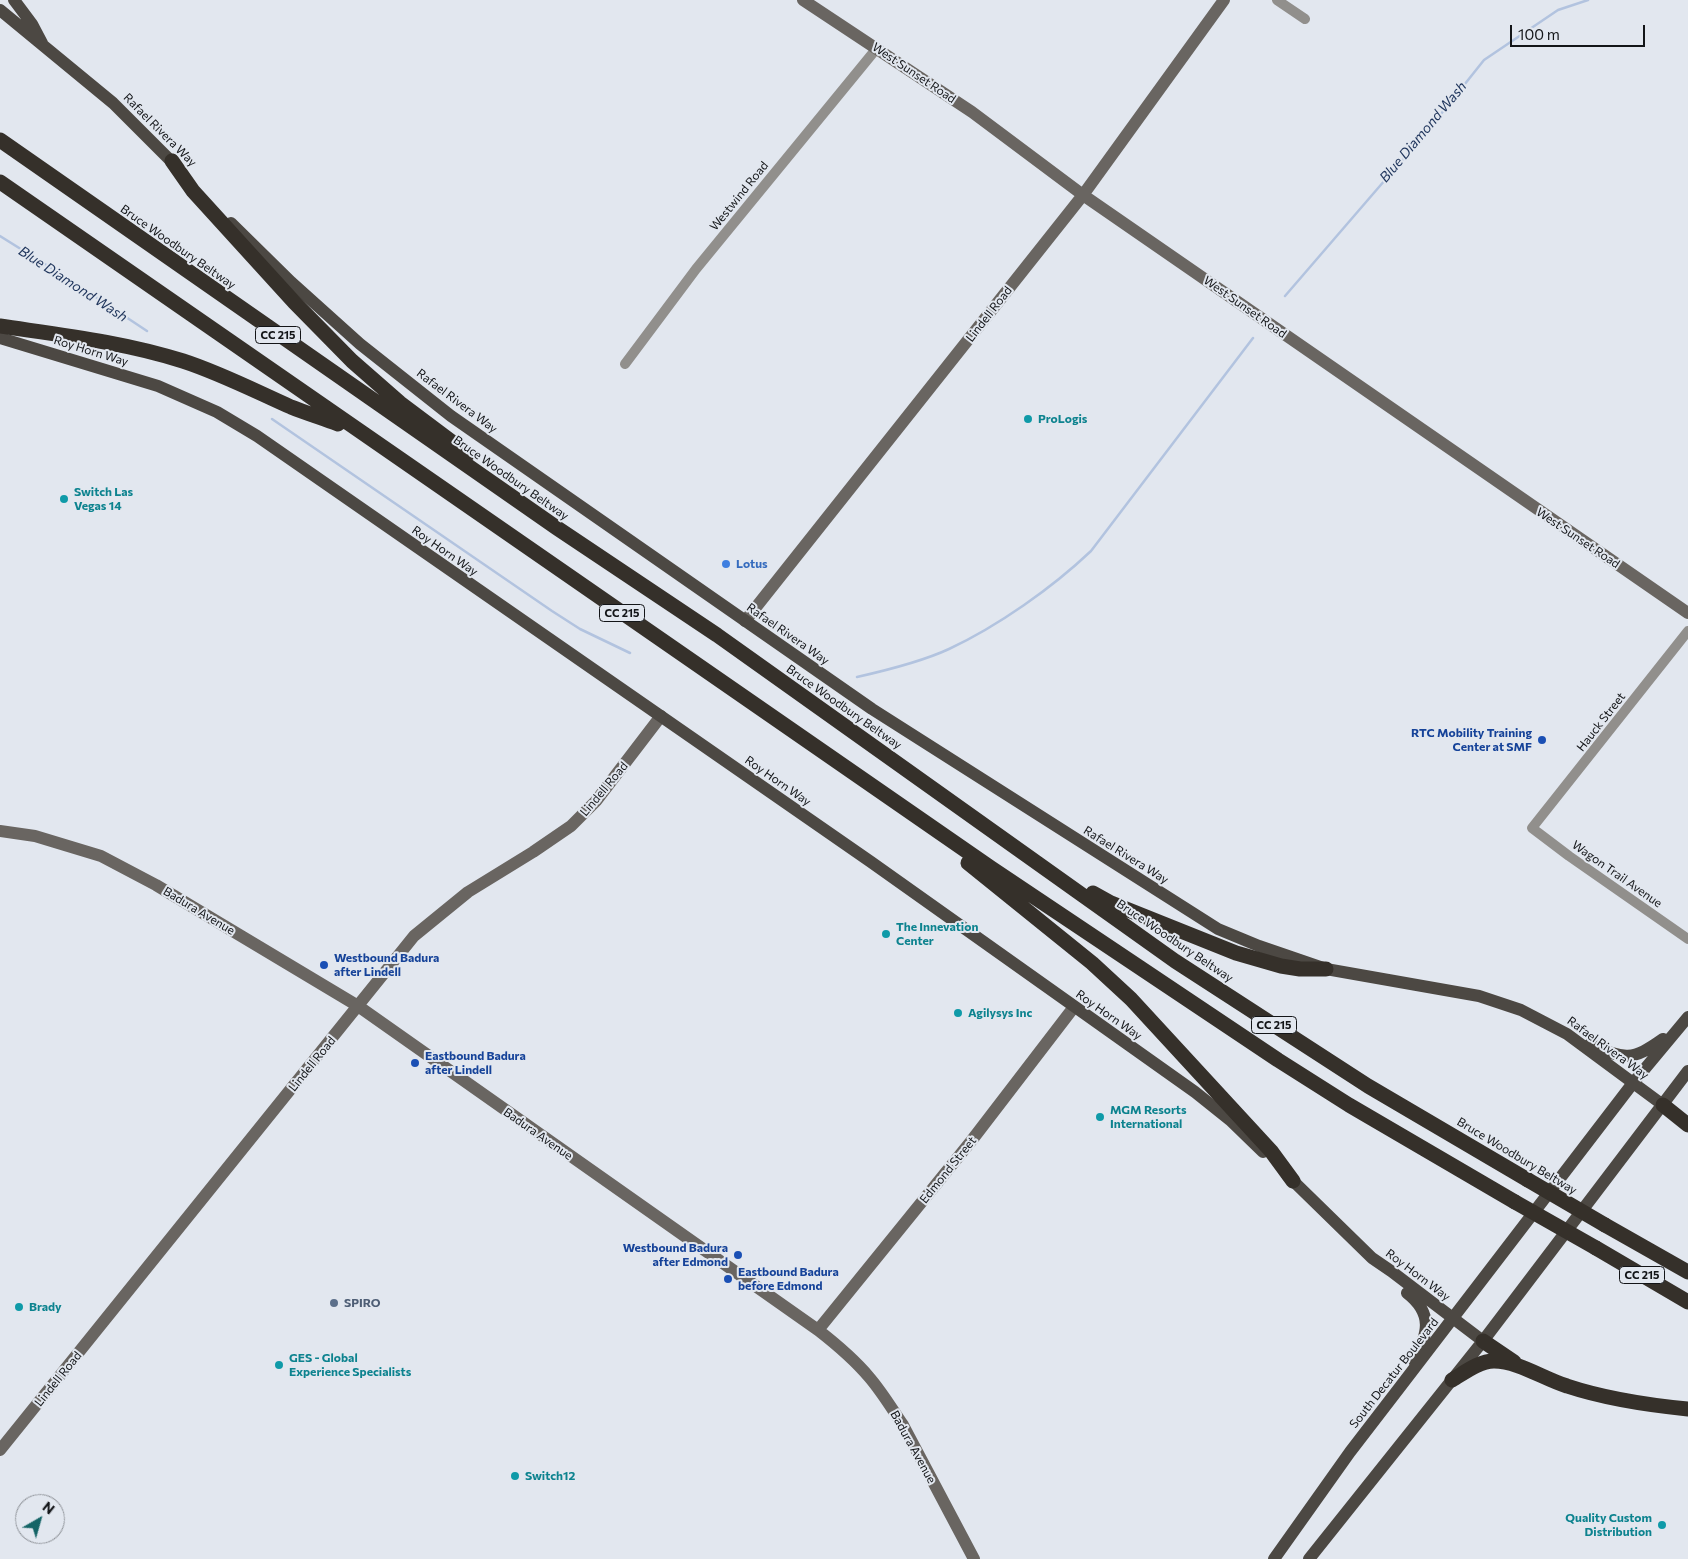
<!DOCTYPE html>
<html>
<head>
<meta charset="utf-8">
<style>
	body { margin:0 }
	#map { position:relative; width:1688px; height:1559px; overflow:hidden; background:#e2e7ef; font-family:Commissioner,sans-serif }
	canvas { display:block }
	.north { position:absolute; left:15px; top:1494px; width:50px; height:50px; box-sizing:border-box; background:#e2e7ef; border:1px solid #8f9399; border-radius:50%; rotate:38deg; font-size:14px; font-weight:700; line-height:20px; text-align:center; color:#131518 }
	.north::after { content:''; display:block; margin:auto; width:18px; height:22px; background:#146466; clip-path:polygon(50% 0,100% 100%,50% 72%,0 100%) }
	.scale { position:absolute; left:1510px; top:25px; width:135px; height:22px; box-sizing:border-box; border:2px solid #131518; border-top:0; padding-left:6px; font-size:15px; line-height:18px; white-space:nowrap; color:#131518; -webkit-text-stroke:4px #e2e7ef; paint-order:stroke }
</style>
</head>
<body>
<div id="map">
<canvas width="1688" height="1559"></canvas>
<div class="north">N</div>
<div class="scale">100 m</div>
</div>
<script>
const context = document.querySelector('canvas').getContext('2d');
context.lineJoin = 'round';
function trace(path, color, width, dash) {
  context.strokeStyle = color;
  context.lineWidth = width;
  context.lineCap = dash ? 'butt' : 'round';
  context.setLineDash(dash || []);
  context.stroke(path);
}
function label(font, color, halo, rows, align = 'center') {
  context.font = font + ' Commissioner,sans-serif';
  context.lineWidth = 4;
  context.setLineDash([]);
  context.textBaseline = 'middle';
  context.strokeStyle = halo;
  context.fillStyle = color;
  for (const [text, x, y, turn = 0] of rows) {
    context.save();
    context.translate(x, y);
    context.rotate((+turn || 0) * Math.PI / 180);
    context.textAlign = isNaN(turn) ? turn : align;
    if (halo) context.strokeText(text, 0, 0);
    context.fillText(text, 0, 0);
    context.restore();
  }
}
trace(new Path2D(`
	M0,236L64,276L147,331
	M1285,296L1429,129L1484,60L1558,10L1588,0
	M272,419L552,611L580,629L630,653
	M857,677C888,670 921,662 949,649C998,626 1052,588 1091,551L1253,338`), '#b2c3df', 2.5);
trace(new Path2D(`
	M1277,0L1305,19
	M625,364L696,269L877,48
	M1688,631L1532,828L1569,856L1688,939`), '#918f8c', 10);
trace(new Path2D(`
	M803,0L972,112L1083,195L1688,613
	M745,621L1083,195L1224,0
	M0,831L35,836L101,856L156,885L358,1006L818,1330C836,1344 854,1359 869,1377C882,1392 892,1409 903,1425L974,1559
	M818,1330L972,1140L1074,1007
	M0,1450L414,936L468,892L533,852L571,826L596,801L661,716`), '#696561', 12);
trace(new Path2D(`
	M14,0L32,24L42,43
	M0,10L113,103L177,167
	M231,223L291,282L360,344L451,416L872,709L1218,929L1259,946L1326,969L1479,996L1521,1010L1567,1034L1663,1105
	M0,338L158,386L217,412L257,436L871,862L1195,1092L1230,1120L1263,1152
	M1590,1044C1625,1060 1632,1061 1663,1039
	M1287,1175L1372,1258L1391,1271L1483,1341
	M1407,1293C1434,1314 1428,1334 1414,1361
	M1274,1559L1350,1452L1400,1387L1633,1083L1688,1017
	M1309,1559L1483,1341L1688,1071`), '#4c4843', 12);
trace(new Path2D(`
	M0,140L557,528L717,635L1175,961L1368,1086L1528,1180
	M172,161L193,191L294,302L352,361L400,403L468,454
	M0,182L991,868L1278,1060L1349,1105L1515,1202
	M0,326C61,335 124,342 183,361C220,373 255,391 291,407C306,413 322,418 338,424
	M968,863L1092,963L1131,999L1271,1151L1293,1181
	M1093,893L1111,903L1236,953L1281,966L1300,969H1326
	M1663,1105L1688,1125
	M1605,1225L1688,1272
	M1596,1248L1688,1302
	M1483,1341L1514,1362
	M1452,1380C1464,1373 1479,1361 1494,1361C1518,1361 1544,1379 1567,1386C1606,1399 1647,1405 1688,1409`), '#35302a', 15);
trace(new Path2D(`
	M1528,1180L1605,1225
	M1515,1202L1596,1248`), '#35302a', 15);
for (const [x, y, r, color] of [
	[1028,419,5,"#0f9aa8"],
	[64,499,5,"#0f9aa8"],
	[726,564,5,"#3f7fe0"],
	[1542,740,5,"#1a4fb4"],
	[886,934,5,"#0f9aa8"],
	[324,965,5,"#1a4fb4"],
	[958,1013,5,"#0f9aa8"],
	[415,1063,5,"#1a4fb4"],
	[1100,1117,5,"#0f9aa8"],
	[738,1255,5,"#1a4fb4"],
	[728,1279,5,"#1a4fb4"],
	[334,1303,5,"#5c6f8a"],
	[19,1307,5,"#0f9aa8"],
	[279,1365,5,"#0f9aa8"],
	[515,1476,5,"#0f9aa8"],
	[1662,1525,5,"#0f9aa8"]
]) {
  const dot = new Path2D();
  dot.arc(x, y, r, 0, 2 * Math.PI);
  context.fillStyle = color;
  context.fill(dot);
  trace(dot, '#e2e7ef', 2);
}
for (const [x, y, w] of [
	[278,335,45],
	[622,613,45],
	[1274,1025,45],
	[1642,1275,45]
]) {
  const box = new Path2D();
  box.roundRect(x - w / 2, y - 8.5, w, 17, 4);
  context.fillStyle = '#e2e7ef';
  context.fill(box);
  trace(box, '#131518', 1);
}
label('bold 11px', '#131518', null, [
	["CC 215",278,335],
	["CC 215",622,613],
	["CC 215",1274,1025],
	["CC 215",1642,1275]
]);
label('12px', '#131518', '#e2e7ef', [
	["West Sunset Road",914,73,34],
	["Rafael Rivera Way",160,130,45],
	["Westwind Road",739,196,-51],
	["Bruce Woodbury Beltway",178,247,35],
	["West Sunset Road",1245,307,35],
	["Lindell Road",989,314,-52],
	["Roy Horn Way",91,351,17],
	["Rafael Rivera Way",457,401,37],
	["Bruce Woodbury Beltway",511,478,35],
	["West Sunset Road",1578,538,34],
	["Roy Horn Way",445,551,35],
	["Rafael Rivera Way",788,634,35],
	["Bruce Woodbury Beltway",844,707,35],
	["Hauck Street",1601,722,-52],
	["Roy Horn Way",778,781,35],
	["Lindell Road",604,789,-50],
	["Rafael Rivera Way",1126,855,32],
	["Wagon Trail Avenue",1617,874,35],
	["Badura Avenue",199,911,31],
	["Bruce Woodbury Beltway",1175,941,34],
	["Roy Horn Way",1109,1015,35],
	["Rafael Rivera Way",1608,1048,36],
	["Lindell Road",312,1064,-51],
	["Badura Avenue",538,1134,35],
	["Bruce Woodbury Beltway",1517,1156,31],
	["Edmond Street",948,1170,-51],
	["Roy Horn Way",1418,1275,37],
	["South Decatur Boulevard",1394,1373,-52],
	["Lindell Road",58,1379,-51],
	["Badura Avenue",913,1447,61]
]);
label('bold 12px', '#0d838f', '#e2e7ef', [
	["ProLogis",1038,419],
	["Switch Las",74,492],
	["Vegas 14",74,506],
	["The Innevation",896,927],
	["Center",896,941],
	["Agilysys Inc",968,1013],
	["MGM Resorts",1110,1110],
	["International",1110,1124],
	["Brady",29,1307],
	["GES - Global",289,1358],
	["Experience Specialists",289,1372],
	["Switch12",525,1476],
	["Quality Custom",1652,1518,"right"],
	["Distribution",1652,1532,"right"]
], 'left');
label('bold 12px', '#366cbe', '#e2e7ef', [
	["Lotus",736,564]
], 'left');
label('bold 12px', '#164399', '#e2e7ef', [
	["RTC Mobility Training",1532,733,"right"],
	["Center at SMF",1532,747,"right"],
	["Westbound Badura",334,958],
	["after Lindell",334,972],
	["Eastbound Badura",425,1056],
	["after Lindell",425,1070],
	["Westbound Badura",728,1248,"right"],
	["after Edmond",728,1262,"right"],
	["Eastbound Badura",738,1272],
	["before Edmond",738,1286]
], 'left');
label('bold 12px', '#4e5e75', '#e2e7ef', [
	["SPIRO",344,1303]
], 'left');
label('italic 14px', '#1e345b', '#e2e7ef', [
	["Blue Diamond Wash",1423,132,-50],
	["Blue Diamond Wash",73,284,33]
]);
</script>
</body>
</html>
